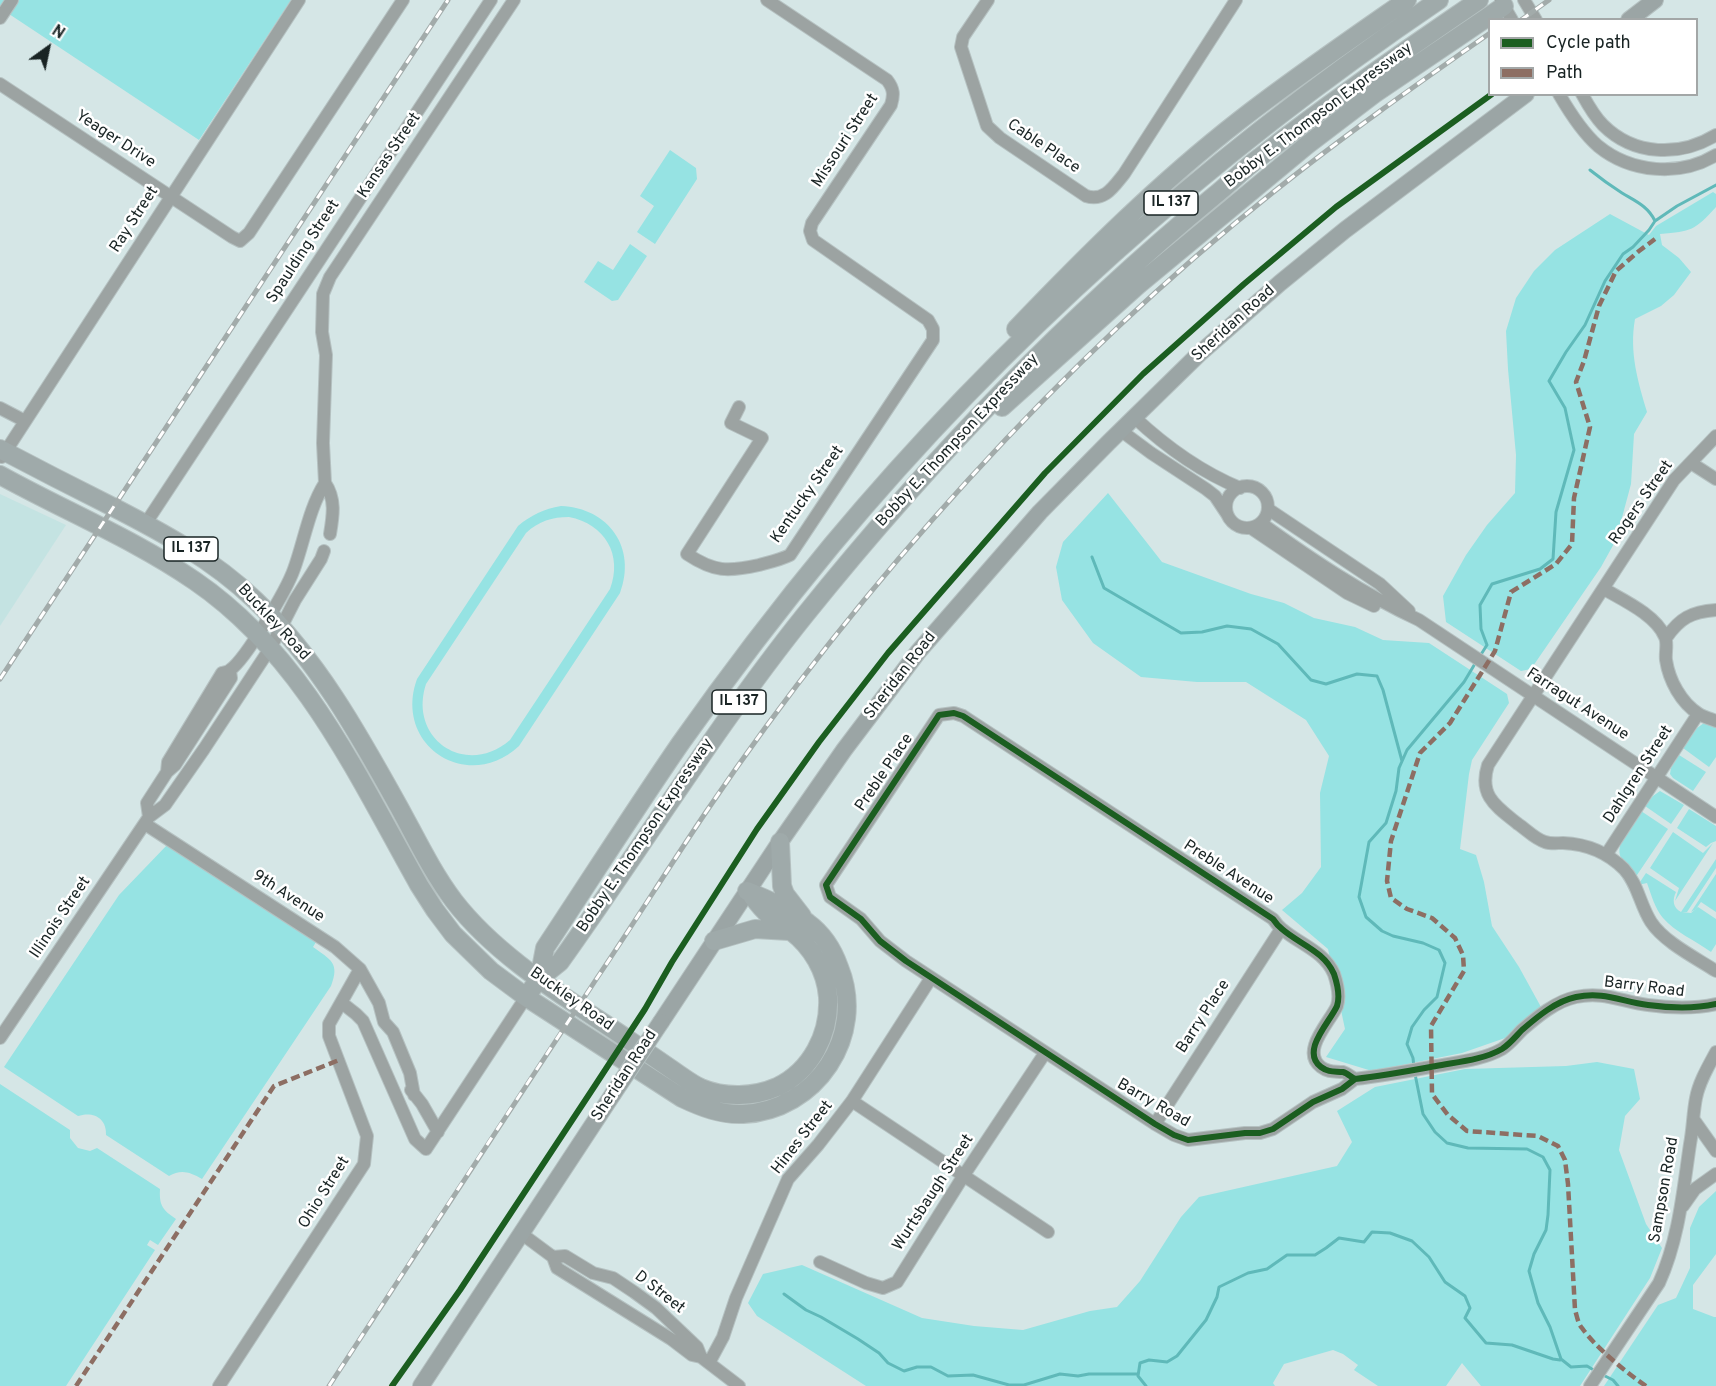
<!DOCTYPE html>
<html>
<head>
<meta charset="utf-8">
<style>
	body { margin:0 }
	#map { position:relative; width:1716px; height:1386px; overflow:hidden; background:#d5e6e6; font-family:Overpass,sans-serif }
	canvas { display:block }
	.legend { position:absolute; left:1488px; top:18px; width:210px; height:78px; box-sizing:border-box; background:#fff; border:2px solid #a3a7a7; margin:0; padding:8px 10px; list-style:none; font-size:18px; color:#192424 }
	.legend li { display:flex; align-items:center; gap:12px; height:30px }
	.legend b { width:30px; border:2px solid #a3a7a7 }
	.north { position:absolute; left:18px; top:18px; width:60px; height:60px; -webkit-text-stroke:4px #fff; paint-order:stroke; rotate:33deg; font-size:16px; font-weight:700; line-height:24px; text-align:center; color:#192424 }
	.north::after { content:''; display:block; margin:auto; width:21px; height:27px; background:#192424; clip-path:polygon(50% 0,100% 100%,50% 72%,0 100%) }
</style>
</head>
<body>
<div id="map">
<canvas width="1716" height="1386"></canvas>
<ul class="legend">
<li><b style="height:8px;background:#1b5e20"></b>Cycle path</li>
<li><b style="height:8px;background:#8d6e63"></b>Path</li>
</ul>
<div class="north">N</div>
</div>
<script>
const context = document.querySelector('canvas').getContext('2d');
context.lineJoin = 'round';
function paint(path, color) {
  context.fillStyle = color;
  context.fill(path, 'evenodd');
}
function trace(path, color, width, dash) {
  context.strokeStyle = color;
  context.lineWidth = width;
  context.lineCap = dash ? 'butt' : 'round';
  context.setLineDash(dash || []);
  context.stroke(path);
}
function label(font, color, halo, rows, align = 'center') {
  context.font = font + ' Overpass,sans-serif';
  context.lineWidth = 5;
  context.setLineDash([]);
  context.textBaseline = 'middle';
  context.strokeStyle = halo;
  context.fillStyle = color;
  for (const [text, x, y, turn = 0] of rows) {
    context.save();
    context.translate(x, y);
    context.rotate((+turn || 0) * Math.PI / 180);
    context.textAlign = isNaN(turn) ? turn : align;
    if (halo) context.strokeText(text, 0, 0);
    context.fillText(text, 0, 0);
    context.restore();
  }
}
paint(new Path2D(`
	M0,494L66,525L0,626Z`), '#c4e3e2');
paint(new Path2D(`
	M0,0H291L199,140L0,8Z
	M670,150L696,168L697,179L655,244L637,232L654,206L640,196Z
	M1713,192L1716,194V207C1694,231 1692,231 1660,234L1662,245L1679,258L1691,272L1674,295L1661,306L1635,319C1629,352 1638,382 1647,412L1634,434L1631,484L1616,540L1601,567L1531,669L1521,671L1446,622L1443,596L1466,555L1487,525L1515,493L1516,455L1508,369L1506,331L1516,298L1534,271L1555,250L1610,214L1649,235L1656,226Z
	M630,244L647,256L618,300L612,301L584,282L598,261L613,270Z
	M1108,493L1162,562L1251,594L1284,603L1314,618L1355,627L1383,640L1429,643L1507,694L1509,703L1472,760L1469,774L1460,849L1476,855L1484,882L1492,926L1519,967L1541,1007L1508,1037L1462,1053L1372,1071L1326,1057L1345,1029L1328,949L1282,910L1302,893L1321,867L1320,793L1329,756L1306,720L1246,682H1197L1141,677L1093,643L1062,600L1056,567L1063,542Z
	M561,506C609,508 637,548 620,593L519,746C467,794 393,745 417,679L518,526C531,515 544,509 561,506ZM569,517C605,524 623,555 610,589L510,740C466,778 408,739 426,684L526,533C539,521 552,517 569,517Z
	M1704,723L1716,726V757L1709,767L1683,748L1697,728Z
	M1679,755L1706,772L1693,791L1673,778L1670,774L1671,768Z
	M1660,791L1684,805L1671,824L1645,806L1653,796Z
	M1689,809L1716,826V841L1711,843L1706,847L1677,828Z
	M1641,811L1668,829L1635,878C1630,872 1624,865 1621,858C1614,842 1633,824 1641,811Z
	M1673,832L1703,853L1713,843L1675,901L1679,888L1650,868Z
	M168,844L316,942L313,947C331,960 340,963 331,986L202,1179C190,1172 181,1169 169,1176L106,1135C107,1118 93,1111 78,1116L4,1067L119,895Z
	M1716,859V868L1687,912H1682L1691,913L1698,907L1716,919V944L1711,952C1696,941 1675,932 1663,918C1655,909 1651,894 1647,883L1638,885L1646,873L1676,892C1672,900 1673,908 1681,912Z
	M1716,874V912L1701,902L1696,909L1691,912Z
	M1597,1062L1634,1069L1640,1099L1625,1116L1619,1150L1646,1224L1662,1248L1650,1278L1580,1386H1481L1462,1363L1446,1386H1378L1354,1370L1358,1365L1343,1354L1333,1350L1284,1364L1273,1383L1275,1386H866L757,1316L748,1303L763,1274L802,1265L922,1318L974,1326L1023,1330L1090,1311L1117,1307L1140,1281L1181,1217L1199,1197L1337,1166L1352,1142L1337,1111L1375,1087L1465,1069L1566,1066Z
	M0,1084L70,1130V1138L78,1148L90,1151L97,1148L160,1189C159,1206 163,1210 176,1219L158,1245L150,1240L147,1245L155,1250L66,1386H0Z
	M1716,1191V1254L1693,1285V1309L1714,1317H1716V1386H1604L1658,1305L1676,1298L1690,1268V1228L1699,1207Z`), '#96e3e3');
trace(new Path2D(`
	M1590,170C1600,178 1611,186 1622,193C1635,201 1648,206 1655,221
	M1092,557L1104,588L1181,633L1202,632L1227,626L1251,629L1278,644L1311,680L1326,684L1357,674L1377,676L1383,690L1402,761
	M1480,656L1487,645L1481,629L1480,605L1492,584L1540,569L1553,559L1556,512L1574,450L1565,408L1549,381L1566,352L1585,325L1605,281L1623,254L1633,247L1649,230L1655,221L1677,206L1716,185
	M1414,1067L1413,1058L1407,1044L1412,1027L1424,1010L1437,997L1445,963L1439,950L1423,943L1393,936L1382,931L1366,917L1359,897L1369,842L1386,823L1396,791L1399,768L1407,750L1464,682L1476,662
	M1415,1074L1423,1114L1435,1132L1447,1143L1468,1148L1527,1149L1543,1157L1550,1170L1548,1215L1546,1230L1534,1254L1529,1271L1538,1303L1550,1327L1561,1359L1571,1367L1587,1366L1597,1372
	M784,1294L806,1310L821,1317L858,1339L879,1353L888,1363L904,1371L917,1367H931L948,1376L973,1375L1009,1385H1024L1060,1374L1078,1376L1089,1374H1138
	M1603,1375L1613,1380L1618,1386
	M1146,1386L1138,1376L1140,1363L1149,1360L1167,1362L1177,1356L1206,1320L1217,1297L1219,1287L1248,1273L1267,1269L1287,1255H1315L1326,1248L1339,1238L1364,1242L1372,1232L1390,1233L1412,1241L1429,1257L1445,1282L1465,1296L1470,1308L1465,1318L1486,1343L1512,1345L1553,1359L1560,1360`), '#5fb9b9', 3);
const minor = new Path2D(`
	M988,0L963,37L961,47L987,126L1000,138L1086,196C1105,202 1114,186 1124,174L1236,0
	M1524,0L1536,20
	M1501,1L1512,20
	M0,18L12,0
	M0,84L232,237L240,241L249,233L403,0
	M1559,94C1570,113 1582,132 1598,146C1631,173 1680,177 1716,155
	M1582,94C1588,105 1594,116 1603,125C1634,156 1680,157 1716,135
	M739,407L731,423L762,438L687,554C714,572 728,572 759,565C770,562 780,560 790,555L933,340V329L928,320L813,240L810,231L812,223L891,105C894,95 894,89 887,80L767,0
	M0,408L25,421
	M1134,417C1165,446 1201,472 1240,488
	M1120,430L1151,453L1206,489L1215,496L1227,514
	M1716,436L1674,480L1488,765C1478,796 1497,807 1518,824C1527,830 1535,839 1545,842C1551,844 1557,843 1563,843C1586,844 1607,852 1624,869C1638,884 1640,905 1651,922C1664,942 1696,958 1716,971
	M2,457L299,0
	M1691,463L1716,479
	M325,483L323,443L326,355L322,332L323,294L330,277L514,0
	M1226 507a21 21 0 1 1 42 0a21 21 0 1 1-42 0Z
	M1268,509L1380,584L1409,611
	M146,523L491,0
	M1261,523C1311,559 1363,594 1419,620L1716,817
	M1251,528L1347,593L1374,606
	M1604,589C1623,600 1656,615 1665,637C1668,643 1665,653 1666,660C1669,680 1681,703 1699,714C1704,717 1711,719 1716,721
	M1666,638C1680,618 1691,612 1716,610
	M167,772L168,762L222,673C225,672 228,672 230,670C246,659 287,589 294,569C304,542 309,508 325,483C336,499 333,516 330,534
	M149,817L147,803L167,772L175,765L231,678L230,671
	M145,824L335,947L360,969L379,1003L384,1022L393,1032L410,1073L414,1095
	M1606,855L1698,714
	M342,1003L356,1014L363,1021L415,1139L426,1149L526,997
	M0,1038L149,817L165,805L204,749L271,647L295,600L321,559L324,551
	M1355,1079C1351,1077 1347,1073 1343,1072C1335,1071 1329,1073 1321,1067C1300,1051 1330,1022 1337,1006C1340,997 1337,983 1334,974C1324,951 1299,944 1282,929C1278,926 1275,922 1273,919L963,716L954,713L939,715L826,885L830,897L861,919L880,941L906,961L1155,1124L1174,1135L1188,1140L1245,1133H1260L1273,1129L1313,1102L1342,1089L1355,1079C1382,1076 1409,1071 1436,1066C1457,1062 1483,1060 1502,1049C1510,1044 1516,1036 1522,1030C1537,1017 1556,1001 1576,997C1604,991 1622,1002 1648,1005C1670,1008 1694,1009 1716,1004
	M411,1090L422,1104L438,1132
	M852,1101L1048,1232
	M1694,1120L1716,1151
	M1155,1124L1281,929
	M1683,1206L1695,1189L1716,1174
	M522,1234L553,1257L557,1268L671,1339L692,1355L701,1357
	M553,1257L565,1256L593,1273L613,1278L634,1292L656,1308L697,1347L701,1357L739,1386
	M820,1262L866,1283L883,1288L897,1282L964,1175L1045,1053
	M709,1363L723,1337L736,1298L788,1179L818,1145L852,1101L931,978
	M219,1386L364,1164L367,1136L329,1036V1024L360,969
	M1590,1386L1659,1283C1679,1239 1683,1191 1690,1144C1693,1129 1693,1113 1696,1098C1699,1082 1708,1067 1716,1052`);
const major = new Path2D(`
	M1629,20L1655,0
	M661,1022L780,842L844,750L918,652L1040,512L1108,443L1199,354L1280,283L1345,230L1526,94
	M421,1386L613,1094`);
const highway = new Path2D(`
	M1016,329C1087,255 1159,183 1240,120C1294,78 1351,39 1407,0
	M1002,407L1138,285L1307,145L1374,94L1504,6
	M0,449C36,468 73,487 109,505C162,532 212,559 255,600C317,659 358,733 399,807C416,838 432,872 454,901C498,958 567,998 626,1038C642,1049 658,1060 674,1071C683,1077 692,1084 701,1088C725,1098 754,1097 777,1087C811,1071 830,1034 828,997C826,971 812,947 791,931C785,926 777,922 770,916C764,911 758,904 753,897
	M0,475C65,511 134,539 195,581C303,655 357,775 419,885L435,910L453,934L491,971L526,997L682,1098C701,1107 721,1115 743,1114C816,1111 867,1035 839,967C833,950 823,934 808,923C802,918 794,916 788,912C782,909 778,905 772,902C764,898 756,895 747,891
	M780,842L782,886L785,894L802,916
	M714,941L755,929L789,931
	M539,979L545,948C590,880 634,811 680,744C728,676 779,609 832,545C1007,335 1213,153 1439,0
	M526,997L539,979L560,962C643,846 716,726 805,615C928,462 1063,321 1214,196C1230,183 1244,169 1260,157C1331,101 1405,51 1479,0`);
trace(minor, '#b5c1c1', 14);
trace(major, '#b5c1c1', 18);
trace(highway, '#b5c1c1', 20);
trace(minor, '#9ca3a2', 12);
trace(major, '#9ba5a5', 16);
trace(highway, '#9faaaa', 18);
const rail = new Path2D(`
	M1521,20L1549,0
	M0,679L448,0
	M329,1386C418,1250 507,1114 597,978C634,923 669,867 706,812C785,695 874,583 969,479C1062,377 1163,280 1271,194C1342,137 1416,85 1490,33`);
trace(rail, '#a2abaa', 5);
trace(rail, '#fff', 3, [9]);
const majorBridge = new Path2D(`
	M613,1094L661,1022`);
trace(majorBridge, '#b5c1c1', 18, []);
trace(majorBridge, '#9ba5a5', 16);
trace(new Path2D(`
	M76,1386L274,1086L339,1060
	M1646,1386C1627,1373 1595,1347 1582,1328C1578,1324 1577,1316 1575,1310L1568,1184L1565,1160L1558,1146L1538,1136L1467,1131L1448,1115L1432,1094L1431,1026L1464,971L1463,955L1455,938L1432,918L1407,909L1391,898L1387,881L1391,841L1420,753L1450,723L1495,651L1511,592L1556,564L1572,544L1574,498L1590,427L1576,382L1584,361L1599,306L1616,271L1639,251L1655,239`), '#8d6e63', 4.5, [9, 4.5]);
trace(new Path2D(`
	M1355,1079C1351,1077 1347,1073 1343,1072C1335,1071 1329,1073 1321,1067C1300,1051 1330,1022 1337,1006C1340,997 1337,983 1334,974C1324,951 1299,944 1282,929C1278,926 1275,922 1273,919L963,716L954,713L939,715L826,885L830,897L861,919L880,941L906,961L1155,1124L1174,1135L1188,1140L1245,1133H1260L1273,1129L1313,1102L1342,1089L1355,1079C1382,1076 1409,1071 1436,1066C1457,1062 1483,1060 1502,1049C1510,1044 1516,1036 1522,1030C1537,1017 1556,1001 1576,997C1604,991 1622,1002 1648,1005C1670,1008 1694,1009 1716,1004
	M392,1386L460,1290L596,1084L645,1009L672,962L757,829L819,742L888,653L1045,473L1143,374L1244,284L1336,207L1492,94`), '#1b5e20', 6);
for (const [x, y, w] of [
	[1171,203,54],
	[191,549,54],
	[739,702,54]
]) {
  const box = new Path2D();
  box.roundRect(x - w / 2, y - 12, w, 24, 4.5);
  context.fillStyle = '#fff';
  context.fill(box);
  trace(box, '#192424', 1.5);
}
label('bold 15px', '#192424', null, [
	["IL 137",1171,203],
	["IL 137",191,549],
	["IL 137",739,702]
]);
label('16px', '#192424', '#fff', [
	["Bobby E. Thompson Expressway",1319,116,-37],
	["Yeager Drive",115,140,33],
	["Missouri Street",846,141,-57],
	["Cable Place",1043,147,34],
	["Kansas Street",390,156,-56],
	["Ray Street",135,220,-57],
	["Spaulding Street",304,252,-57],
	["Sheridan Road",1234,324,-42],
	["Bobby E. Thompson Expressway",958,441,-47],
	["Kentucky Street",808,495,-55],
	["Rogers Street",1642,503,-55],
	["Buckley Road",273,623,47],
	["Sheridan Road",901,676,-52],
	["Farragut Avenue",1577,705,33],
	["Preble Place",885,773,-56],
	["Dahlgren Street",1639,775,-57],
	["Bobby E. Thompson Expressway",646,836,-56],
	["Preble Avenue",1228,873,33],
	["9th Avenue",288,897,33],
	["Illinois Street",61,918,-56],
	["Barry Road",1644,988,7],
	["Buckley Road",571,1000,35],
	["Barry Place",1204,1017,-57],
	["Sheridan Road",625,1076,-57],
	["Barry Road",1153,1104,30],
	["Hines Street",803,1138,-52],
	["Sampson Road",1665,1190,-80],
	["Ohio Street",325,1193,-58],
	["Wurtsbaugh Street",934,1193,-57],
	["D Street",659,1293,38]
]);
</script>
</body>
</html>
